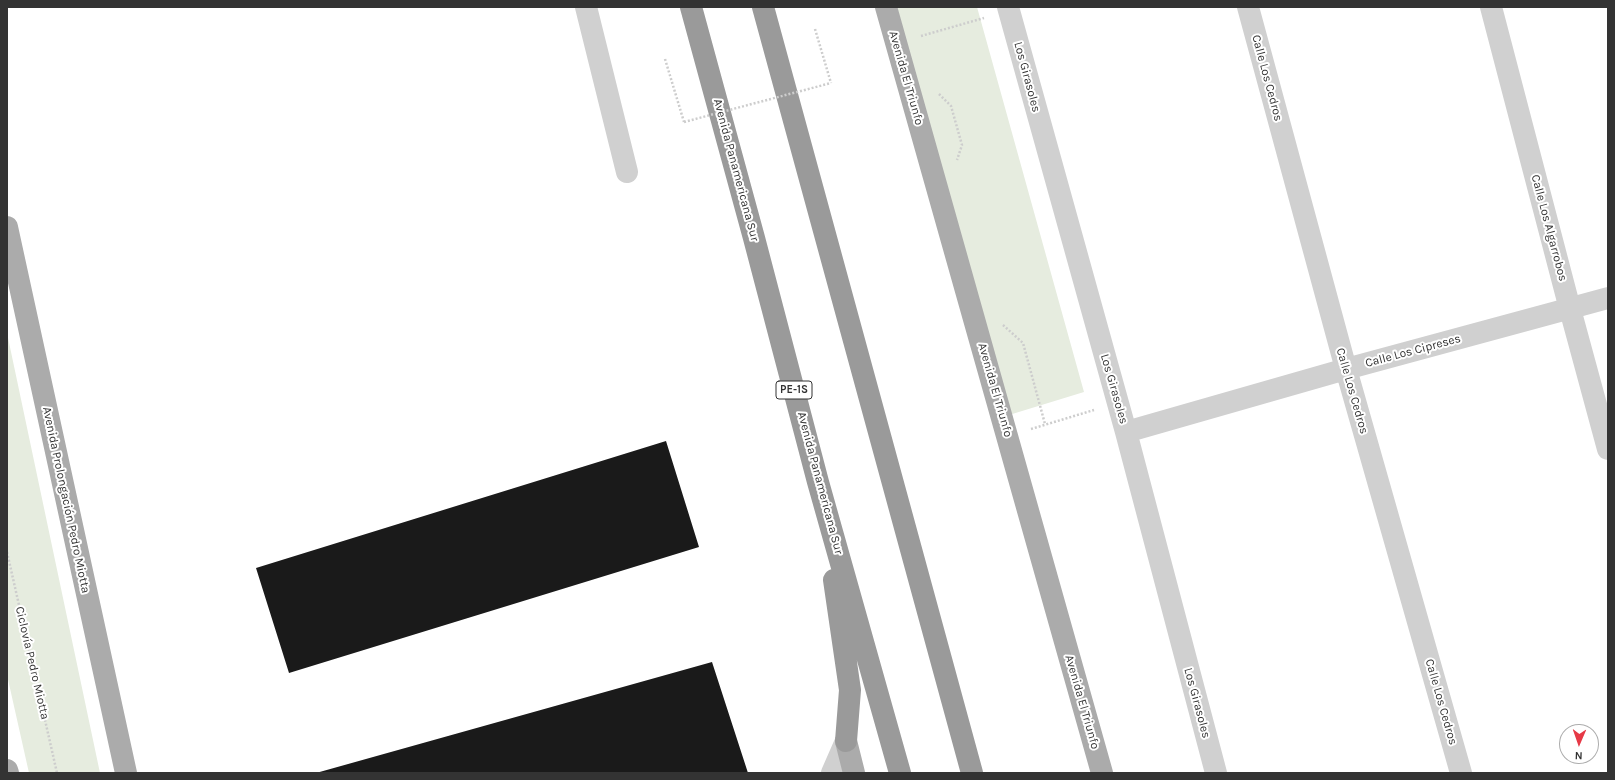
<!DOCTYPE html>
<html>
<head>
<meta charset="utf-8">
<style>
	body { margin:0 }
	#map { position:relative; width:1615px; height:780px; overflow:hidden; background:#fff; font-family:Karla,sans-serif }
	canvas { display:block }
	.frame { position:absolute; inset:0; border:8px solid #333; pointer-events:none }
	.north { position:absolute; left:1559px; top:724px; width:40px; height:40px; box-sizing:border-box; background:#fff; border:1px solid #adadad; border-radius:50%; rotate:182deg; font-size:11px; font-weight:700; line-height:16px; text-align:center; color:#333 }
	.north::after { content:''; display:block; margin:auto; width:14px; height:18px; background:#e63946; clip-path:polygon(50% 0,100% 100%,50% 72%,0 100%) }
</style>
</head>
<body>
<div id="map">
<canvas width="1615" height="780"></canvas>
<div class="frame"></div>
<div class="north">N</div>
</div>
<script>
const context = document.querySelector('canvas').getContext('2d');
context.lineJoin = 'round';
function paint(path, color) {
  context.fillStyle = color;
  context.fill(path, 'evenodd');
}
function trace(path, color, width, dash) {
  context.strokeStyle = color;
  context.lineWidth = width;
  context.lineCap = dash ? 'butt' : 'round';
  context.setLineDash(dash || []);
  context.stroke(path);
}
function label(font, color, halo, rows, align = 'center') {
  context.font = font + ' Karla,sans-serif';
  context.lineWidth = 4;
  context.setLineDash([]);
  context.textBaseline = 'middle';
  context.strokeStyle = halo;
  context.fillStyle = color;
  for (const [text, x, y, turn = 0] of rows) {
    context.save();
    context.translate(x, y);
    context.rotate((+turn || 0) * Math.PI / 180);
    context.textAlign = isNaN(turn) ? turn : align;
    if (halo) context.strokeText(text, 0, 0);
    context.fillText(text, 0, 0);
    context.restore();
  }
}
paint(new Path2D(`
	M897,7H977L1084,392L1009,415Z
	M7,333L100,773H29L7,675Z`), '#e6ecdf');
paint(new Path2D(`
	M666,441L699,547L289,673L256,568Z
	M712,662L748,773H316Z`), '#1a1a1a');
trace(new Path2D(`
	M815,29L831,83
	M921,36L984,18
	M665,59L684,122
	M939,94L951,106L962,145L957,160
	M1003,325L1023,343L1045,424
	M1031,429L1094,410
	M7,552L57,773`), '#cdcdcd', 2.5, [2, 2]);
trace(new Path2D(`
	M586,7L627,172
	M1008,7L1126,432L1216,773
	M1248,7L1346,369L1461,773
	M1491,7L1570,309L1608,449
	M1126,432L1346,369L1608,298
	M832,773L846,741`), '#d0d0d0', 22);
trace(new Path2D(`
	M886,7L1102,773
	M7,227L126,773
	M846,741L854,773
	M7,770L8,773`), '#ababab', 22);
trace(new Path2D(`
	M691,7L754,238L818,482L900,773
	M763,7L972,773
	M834,580L850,690L846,741`), '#9a9a9a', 22);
trace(new Path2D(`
	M684,122L831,83`), '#cdcdcd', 2.5, [2, 2]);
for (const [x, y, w] of [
	[794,390,36]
]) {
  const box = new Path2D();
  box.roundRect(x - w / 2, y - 9, w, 18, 3);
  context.fillStyle = '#fff';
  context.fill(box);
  trace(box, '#333', 1);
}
label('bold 11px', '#333', null, [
	["PE-1S",794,390]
]);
label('12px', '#333', '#fff', [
	["Los Girasoles",1027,77,75],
	["Avenida El Triunfo",906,78,74],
	["Calle Los Cedros",1267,78,75],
	["Avenida Panamericana Sur",736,170,75],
	["Calle Los Algarrobos",1549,228,75],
	["Calle Los Cipreses",1413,351,-15],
	["Los Girasoles",1114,389,74],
	["Avenida El Triunfo",995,390,74],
	["Calle Los Cedros",1352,391,74],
	["Avenida Panamericana Sur",820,483,75],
	["Avenida Prolongación Pedro Miotta",66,500,78],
	["Ciclovía Pedro Miotta",32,663,77],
	["Avenida El Triunfo",1082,702,74],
	["Calle Los Cedros",1441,702,74],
	["Los Girasoles",1197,703,75]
]);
</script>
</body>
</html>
